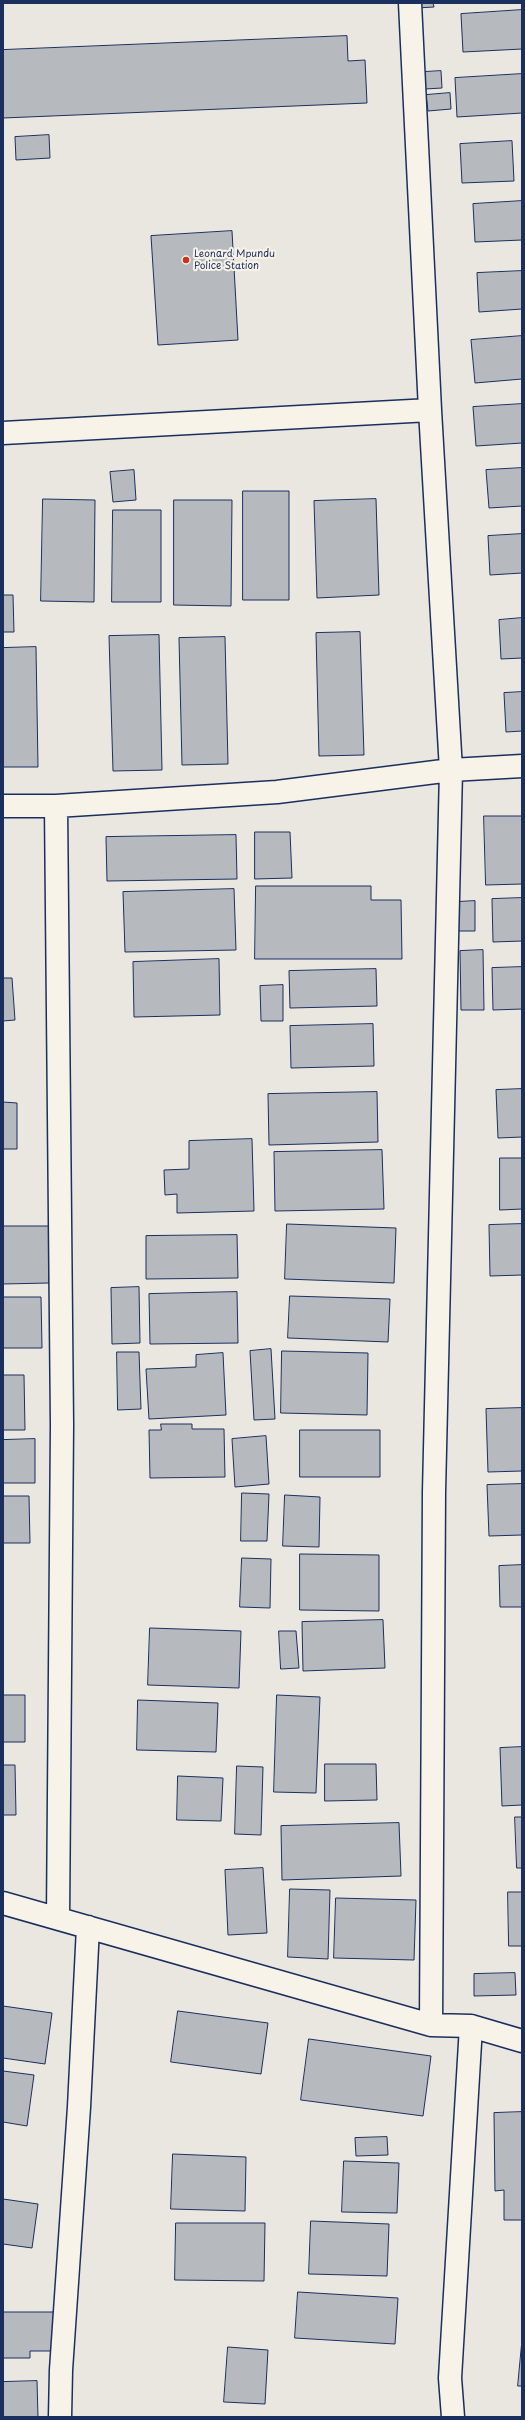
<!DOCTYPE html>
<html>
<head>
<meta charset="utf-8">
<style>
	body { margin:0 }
	#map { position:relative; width:525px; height:2420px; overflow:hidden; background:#eae7e0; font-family:"Playpen Sans",sans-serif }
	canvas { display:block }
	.frame { position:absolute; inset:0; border:4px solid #1b2f5e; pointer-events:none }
</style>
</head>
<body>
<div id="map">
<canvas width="525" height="2420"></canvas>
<div class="frame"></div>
</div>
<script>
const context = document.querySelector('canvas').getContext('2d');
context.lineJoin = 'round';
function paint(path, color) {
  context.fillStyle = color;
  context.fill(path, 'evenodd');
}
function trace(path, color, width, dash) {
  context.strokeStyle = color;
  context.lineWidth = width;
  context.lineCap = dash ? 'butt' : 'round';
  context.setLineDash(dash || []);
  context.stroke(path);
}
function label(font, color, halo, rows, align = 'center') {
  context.font = font + ' "Playpen Sans",sans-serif';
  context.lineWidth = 4;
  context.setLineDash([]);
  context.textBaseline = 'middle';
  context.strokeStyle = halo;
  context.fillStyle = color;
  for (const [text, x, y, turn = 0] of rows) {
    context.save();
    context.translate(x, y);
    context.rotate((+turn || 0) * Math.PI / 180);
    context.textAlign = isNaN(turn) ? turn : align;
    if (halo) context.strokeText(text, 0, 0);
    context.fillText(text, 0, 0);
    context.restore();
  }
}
const building = new Path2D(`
	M416,3H433L434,7L417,8Z
	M522,10V49L463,52L461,14Z
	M347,36L348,61L365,60L367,103L3,118V50Z
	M441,71L442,88L425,89L424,72Z
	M522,74V113L457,117L455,78Z
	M450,93L451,109L428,111L426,95Z
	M49,135L50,158L16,160L15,137Z
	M512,141L514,181L462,183L460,144Z
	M522,201V240L475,242L473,204Z
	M232,231L238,340L158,345L151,236Z
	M522,271V309L479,312L477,273Z
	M522,336V379L475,383L471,340Z
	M522,404V443L476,446L473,407Z
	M522,468V506L489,508L486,470Z
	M134,470L136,500L113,502L110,472Z
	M243,491H289V600H243Z
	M43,499L95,500L94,602L41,601Z
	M376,499L379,595L317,598L314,501Z
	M174,500H232L231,606L174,605Z
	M113,510H161V602H112Z
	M522,534V573L490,575L488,536Z
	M3,595H13L14,632H3Z
	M522,618V658L501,659L499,620Z
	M360,632L364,755L319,756L316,633Z
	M159,635L162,770L113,771L109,636Z
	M225,637L228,764L182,765L179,638Z
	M36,647L38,767H3V648Z
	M522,692V731L506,732L504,693Z
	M484,816H522V884L486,885Z
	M255,832H290L292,878L255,879Z
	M236,835L237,879L107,881L106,837Z
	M256,886H371V900H401L402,959H255Z
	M234,889L236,950L125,952L123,892Z
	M522,898V941L493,942L492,899Z
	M475,901V931H457V902Z
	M483,950L484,1010H461L460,951Z
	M219,959L220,1015L134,1017L133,962Z
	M522,967V1009L493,1010L492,968Z
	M376,969L377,1006L290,1008L289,971Z
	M3,978H12L15,1020L3,1021Z
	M283,985V1021H261L260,986Z
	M373,1024L374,1066L291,1068L290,1026Z
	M522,1089V1137L498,1138L496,1090Z
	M377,1092L378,1142L269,1145L268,1094Z
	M3,1102L17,1103V1149H3Z
	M252,1139L254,1211L177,1213V1194L165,1195L164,1170L189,1169V1141Z
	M382,1150L384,1209L275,1211L274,1152Z
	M500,1158H522V1209L500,1210Z
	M287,1224L396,1228L394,1283L285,1279Z
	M522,1224V1275L490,1276L489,1225Z
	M3,1226H49V1283L3,1284Z
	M237,1235L238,1278L146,1279V1236Z
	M139,1287L140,1343L112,1344L111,1288Z
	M237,1292L238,1343L150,1344L149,1294Z
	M290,1296L390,1299L388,1342L288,1338Z
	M3,1297H41L42,1348H3Z
	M271,1349L275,1419L254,1420L250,1351Z
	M282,1351L368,1353L367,1415L281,1413Z
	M117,1352H139L141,1409L118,1410Z
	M223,1353L226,1415L149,1419L146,1369L196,1367V1355Z
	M3,1375H24L25,1430H3Z
	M522,1408V1471L488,1472L486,1409Z
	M161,1424H192V1429H224L225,1477L150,1478L149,1430H161Z
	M300,1430H380V1477H300Z
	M266,1436L269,1484L235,1487L232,1439Z
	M35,1439V1483H3V1440Z
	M522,1484V1535L489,1536L487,1485Z
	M242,1493L269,1494L267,1541H241Z
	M285,1495L320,1497L319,1547L283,1546Z
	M3,1496H29L30,1543H3Z
	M300,1554L379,1555V1611L300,1610Z
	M242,1558L271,1559L270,1608L240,1607Z
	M522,1565V1607H500L499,1566Z
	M383,1620L385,1668L303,1671L302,1622Z
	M150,1628L241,1631L239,1688L148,1685Z
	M279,1631H296L299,1668L281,1669Z
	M3,1695H25V1742H3Z
	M277,1695L320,1697L316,1793L274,1792Z
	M138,1700L218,1703L216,1752L137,1750Z
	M522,1747V1805L502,1806L500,1748Z
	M325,1764H376L377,1800L325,1801Z
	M3,1765H15L16,1815H3Z
	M237,1766L263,1767L261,1835L235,1834Z
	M178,1776L223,1778L221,1821L177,1820Z
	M515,1817H522V1868H517Z
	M399,1823L401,1876L282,1880L281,1826Z
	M263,1868L267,1933L228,1935L225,1870Z
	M290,1889L330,1890L328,1959L288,1957Z
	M508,1892H522V1946H509Z
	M336,1898L416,1900L414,1960L334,1958Z
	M515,1973L516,1995L474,1996V1974Z
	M3,2006L52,2013L45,2064L3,2058Z
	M178,2011L268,2023L261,2074L171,2062Z
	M309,2039L431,2056L423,2116L301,2100Z
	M3,2071L34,2075L27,2126L3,2122Z
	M522,2112V2220H504V2190L495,2191L494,2113Z
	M387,2137L388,2155L356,2156L355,2138Z
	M173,2154L246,2157L245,2211L171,2209Z
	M344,2161L399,2163L397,2213L342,2212Z
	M3,2199L38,2204L32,2248L3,2244Z
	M311,2221L389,2224L387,2276L309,2274Z
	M176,2223H265L264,2281L175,2280Z
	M298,2292L398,2298L395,2344L295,2338Z
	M3,2312H56L55,2351H30V2358H3Z
	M522,2340V2386H518Z
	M228,2347L268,2350L265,2404L224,2402Z
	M37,2381L38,2417H3V2382Z`);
paint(building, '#b6babf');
trace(building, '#1b2f5e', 1);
const minor = new Path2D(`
	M410,3L430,410L451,770L434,1492L431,2025
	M3,433L430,410
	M3,806H56L277,792L451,770L522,766
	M56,806L62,1425L58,1918
	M3,1903L431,2025L471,2026L522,2041
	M60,2417L61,2370L79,2107L88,1927
	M453,2417L450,2378L471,2026`);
trace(minor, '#1b2f5e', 25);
trace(minor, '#f7f3e8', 22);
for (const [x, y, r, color] of [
	[186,260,4,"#c8321e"]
]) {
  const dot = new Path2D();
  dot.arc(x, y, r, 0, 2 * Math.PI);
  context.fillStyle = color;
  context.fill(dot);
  trace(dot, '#f7f3e8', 1.5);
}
label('10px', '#1b2f5e', '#f7f3e8', [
	["Leonard Mpundu",194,254],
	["Police Station",194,266]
], 'left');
</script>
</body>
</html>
